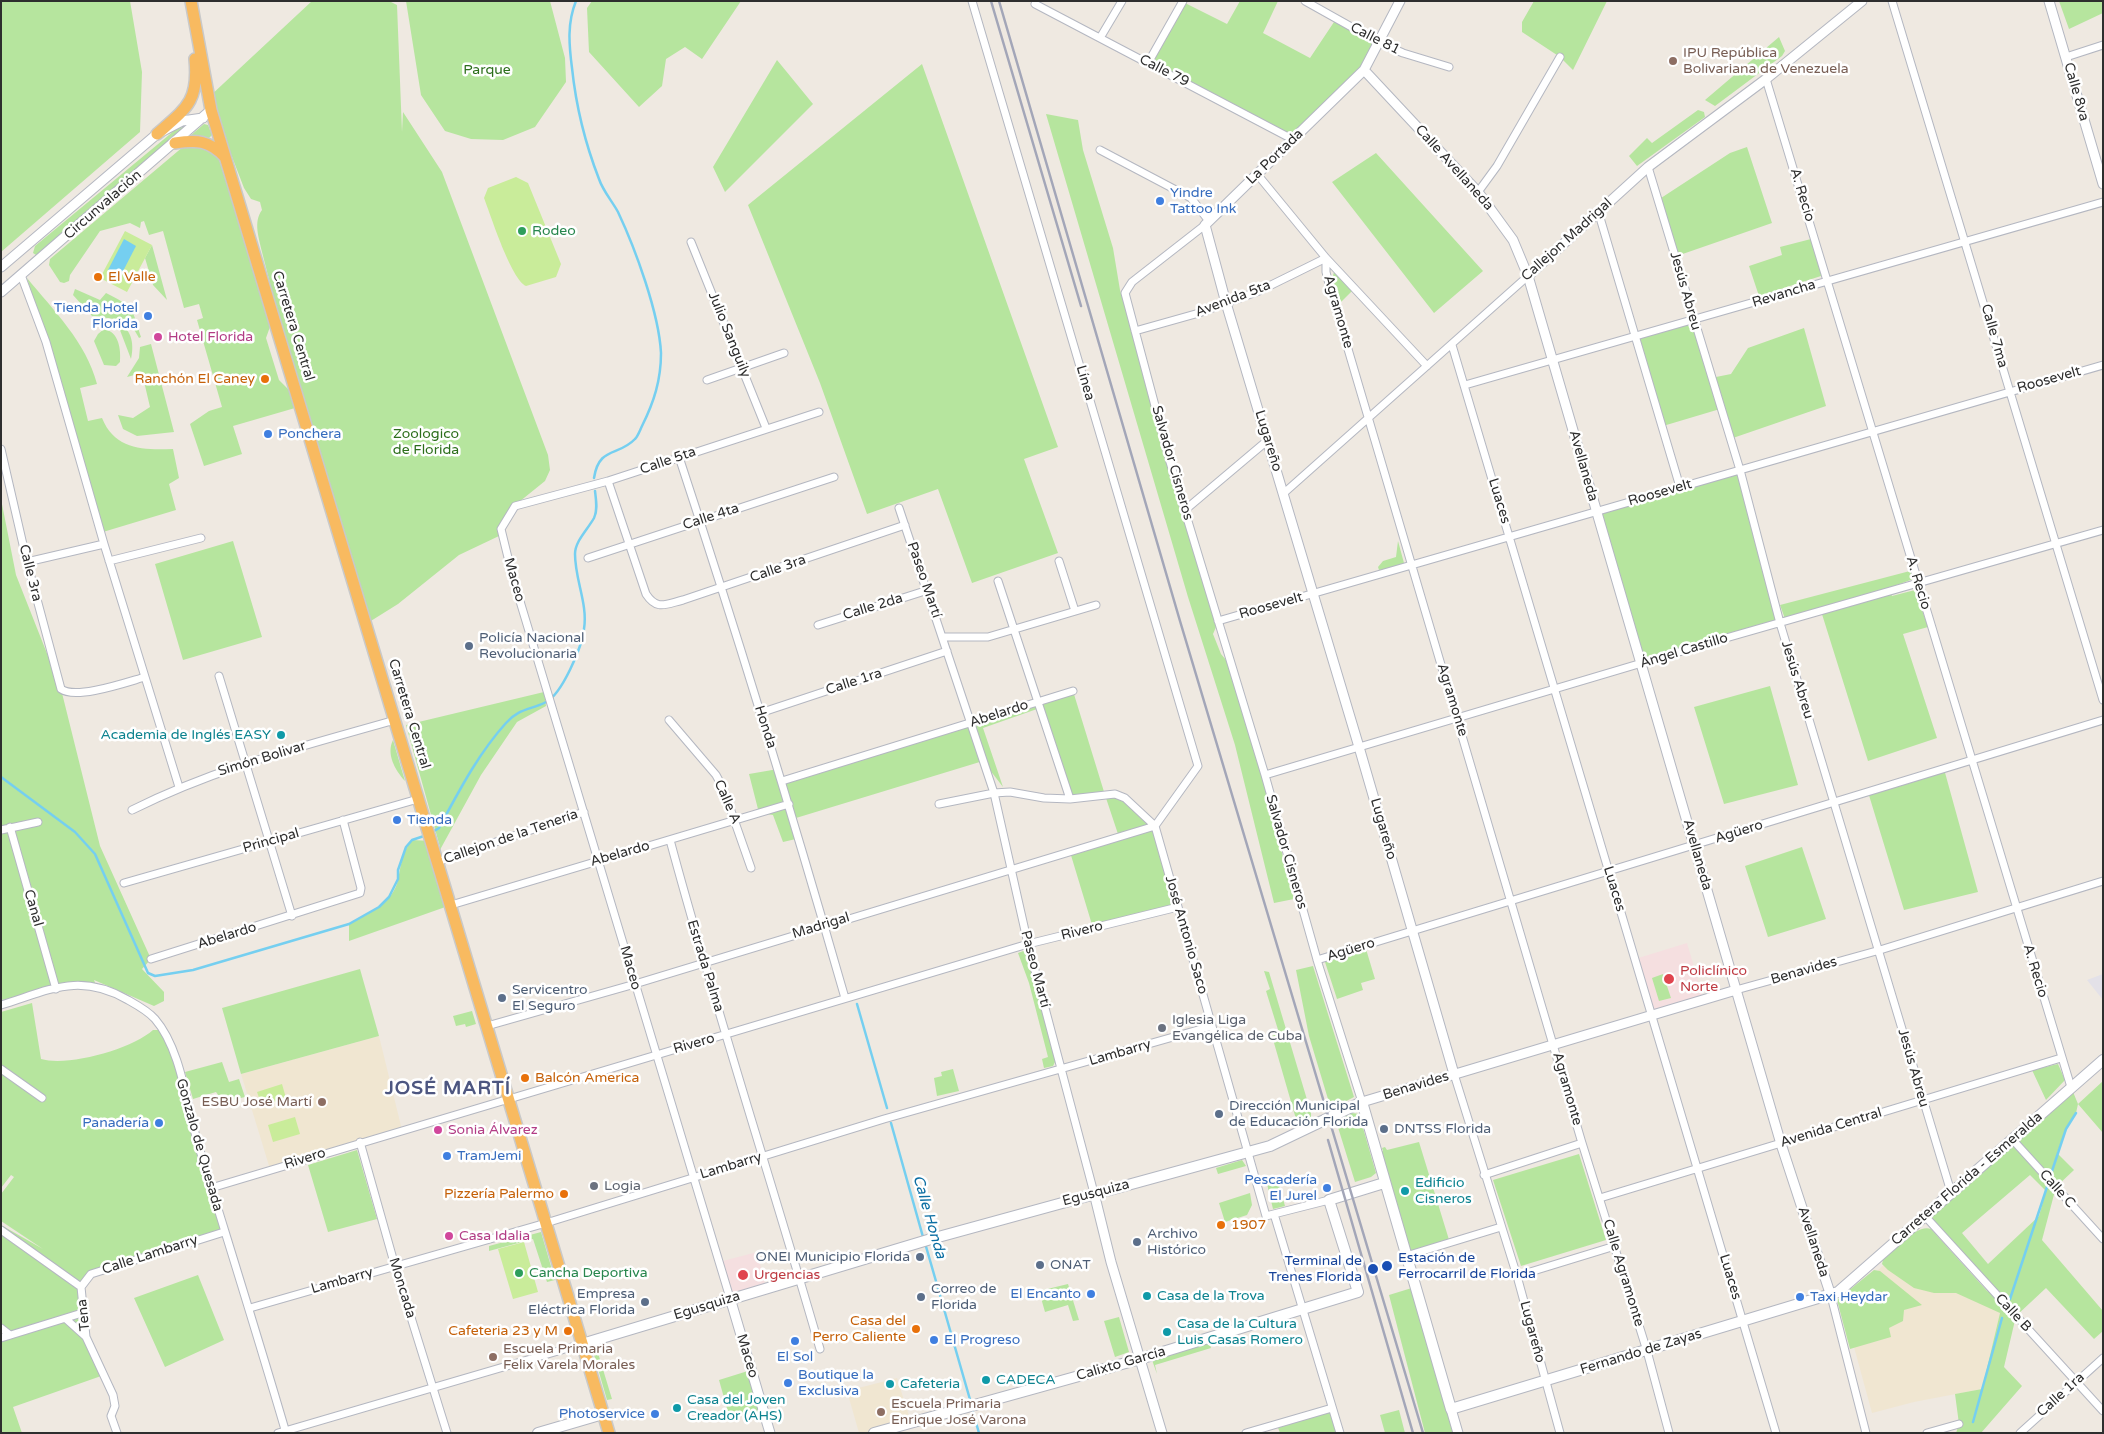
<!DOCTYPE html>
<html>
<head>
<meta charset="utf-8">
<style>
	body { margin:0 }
	#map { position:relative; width:2104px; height:1434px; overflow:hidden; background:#efe9e1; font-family:"Varela Round",sans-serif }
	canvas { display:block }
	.frame { position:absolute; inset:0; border:2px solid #2e2e2e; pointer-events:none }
</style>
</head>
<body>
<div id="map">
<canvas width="2104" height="1434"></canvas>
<div class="frame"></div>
</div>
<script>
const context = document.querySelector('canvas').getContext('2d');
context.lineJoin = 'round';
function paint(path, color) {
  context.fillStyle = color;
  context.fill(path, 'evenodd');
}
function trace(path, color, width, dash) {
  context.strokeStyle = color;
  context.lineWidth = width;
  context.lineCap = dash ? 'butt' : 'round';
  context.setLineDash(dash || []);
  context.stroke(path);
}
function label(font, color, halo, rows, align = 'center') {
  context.font = font + ' "Varela Round",sans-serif';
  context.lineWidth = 5;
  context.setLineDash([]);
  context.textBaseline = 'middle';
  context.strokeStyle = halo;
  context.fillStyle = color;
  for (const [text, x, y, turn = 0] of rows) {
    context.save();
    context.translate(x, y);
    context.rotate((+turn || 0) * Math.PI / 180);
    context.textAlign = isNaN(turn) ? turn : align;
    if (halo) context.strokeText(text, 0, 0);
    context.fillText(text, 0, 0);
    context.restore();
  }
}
paint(new Path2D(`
	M2103,974V1000L2087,980Z`), '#e3e1e8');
paint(new Path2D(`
	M379,1036L402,1130L270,1169L241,1074Z
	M1923,1229L2000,1313L1982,1389L1914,1402L1872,1413L1842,1303Z
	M897,1378L911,1422L899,1426L900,1433H859L847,1391Z`), '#f0e6d1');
paint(new Path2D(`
	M1687,943L1704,1000L1652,1015L1635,959Z
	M757,1252L766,1288L730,1298L719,1262Z`), '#f5dfe0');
paint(new Path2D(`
	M1,1H130L142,72L140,132L1,252Z
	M312,1H389L397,5L402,132L403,112L442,172L548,455L550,470L545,481L519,502L499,536L459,555L398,604L366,624L304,416L262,252C259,238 253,222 262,210L260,202L251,199L244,188L209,97Z
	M406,1H550L565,58L566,82L535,127L503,140L471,139L445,131L421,95Z
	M592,1H741L702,59L685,47L666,59L662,86L639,107L589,52L587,8Z
	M1240,1H1278L1263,33L1310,58L1336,19L1380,43L1364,70L1292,139L1148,63L1183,2L1227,24Z
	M1534,1H1607L1573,70L1560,57L1522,32V22Z
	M2059,1H2103V13L2069,29Z
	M1779,37L1785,51L1782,56L1715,106L1705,100Z
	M777,60L813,104L725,192L713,167Z
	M922,64L1058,447L1024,459L1058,553L972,583L938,489L867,514L820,383L748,205Z
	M1698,110L1704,112L1705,117L1637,166L1629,156L1647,138L1652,143Z
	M1046,114L1078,120L1083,150L1113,248L1120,290L1216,627L1213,634L1221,654L1226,660L1257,757L1294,899L1274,903L1235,745L1188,597Z
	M192,123L41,252L36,255L33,253L35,246L175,130Z
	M204,124L208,125L212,135L209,138L190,136Z
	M191,143L217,153L271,324L266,338L279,380L289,390L295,408L233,426L242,454L204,466L190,424L209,411L222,407L197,320L203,318L199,304L184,308L163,231L149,235L144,221L141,222L140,228L130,223L100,231L70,275L69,281L64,283L60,282L49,265L50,259L184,146Z
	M1747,147L1772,223L1674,257L1658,200L1730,153Z
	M1376,153L1483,271L1434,313L1332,182Z
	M1811,239L1824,272L1821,276L1759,296L1749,266L1782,255L1780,247Z
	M152,245L167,300L153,285L145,258Z
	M1334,272L1352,291L1340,303L1332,279Z
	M27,278C54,311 86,342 97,384L80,388L88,421L102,418C115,450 143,450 173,449L179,478L169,484L176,510L103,532Z
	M75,289L100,300L106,293C134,307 132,308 141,337L139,338L132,326L122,320L92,316L73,295Z
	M1693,321L1711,378L1731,374L1748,348L1804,328L1826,406L1730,439L1720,409L1663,426L1636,337Z
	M118,325C133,328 134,347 131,359Z
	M104,329C119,332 121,349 120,362L116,366L104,365L94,341L98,334Z
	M151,344L174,432L137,436L123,429L118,415L133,418L150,407L142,373L127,377L139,358L140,347Z
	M1740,470L1780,623L1784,616L1780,605L1910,571L1913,579L1889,588L1892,596L1915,590L1928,627L1903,634L1937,738L1868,761L1821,611L1643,664L1596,511Z
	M1,499L16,575L61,689L100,846L151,959L142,969L164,992V1001L154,1006L94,980L96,985L56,989L1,1000Z
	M233,541L262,637L183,660L155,564Z
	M1398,541L1404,563L1401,567L1379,570L1378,567L1383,561L1396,557Z
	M1770,686L1798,785L1724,804L1694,707Z
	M1073,691L1105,795L1115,794L1155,826L1178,907L1093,928L1070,852L1119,837L1105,795L1070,799L1037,709L983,728L1003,787L983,761L796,818L800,838L783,842L773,815L759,813L749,774L778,769L782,781Z
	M544,692L546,706L517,722L481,775L441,848L437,862L451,905L349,941V924C368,914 393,903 398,880C401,865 402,852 412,840L431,841L440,847L406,725Z
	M393,740L405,781C395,770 386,754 393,740Z
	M1944,769L1978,892L1904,910L1868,792Z
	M1802,847L1826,919L1768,937L1745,866Z
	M1366,949L1375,979L1361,983L1363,990L1337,999L1325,962Z
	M1026,950L1056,1060L1053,1066L1044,1068L1042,1059L1048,1057L1029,983L1018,953Z
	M1313,966L1354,1097L1331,1109L1309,1036L1296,970Z
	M360,969L379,1036L241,1074L222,1008Z
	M1264,971L1269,972L1311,1113V1121L1298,1126L1272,1036L1279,1033L1266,991L1270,989Z
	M1663,974L1671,998L1659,1001L1652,978Z
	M32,1003L41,1059C68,1067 132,1049 153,1030H162L169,1040L224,1232L91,1274L81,1287L86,1337L104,1375L13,1407L22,1433H1V1225L43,1249L1,1221V1194L14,1177L11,1175L1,1188V1012Z
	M472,1011L476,1024L466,1027L465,1024L456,1026L453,1016Z
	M222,1062L229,1082L239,1079L245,1097L223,1102L216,1092L193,1099L185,1072Z
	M2058,1064L2065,1080L2046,1100L2032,1070Z
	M953,1069L959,1091L937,1096L934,1078L942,1076L941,1072Z
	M2103,1081V1133L2078,1104L2076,1113L2066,1129L2057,1153L2074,1170L2056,1187L2042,1240L2103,1311V1331L2094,1339L2046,1288L2016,1316L2004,1367L2022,1386L1981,1433H1956L1959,1424L1955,1394L1982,1389L2000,1313L1956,1293H1934L1914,1288L1888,1270L1882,1264L1883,1260C1893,1251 1917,1223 1931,1229L1988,1292L1978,1275L1924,1215L2071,1087L2078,1104ZM2030,1175L2046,1191L2039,1216L1988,1264L1962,1233Z
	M1352,1113L1359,1114L1376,1173L1371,1177L1355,1182L1336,1121Z
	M1419,1142L1450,1243L1406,1256L1376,1153L1383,1151L1382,1148L1385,1147L1387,1150Z
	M357,1150L377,1219L328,1232L308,1165Z
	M1579,1154L1606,1240L1521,1266L1493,1180Z
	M1242,1160L1246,1166L1218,1174L1216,1168Z
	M1278,1181L1285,1206L1273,1209L1267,1184Z
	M1250,1193L1252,1205L1247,1215L1225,1222L1219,1203Z
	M541,1232L555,1280L547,1282L533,1239L489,1251V1246Z
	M1874,1270L1880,1271L1922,1305L1904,1310L1903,1321L1889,1328L1891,1337L1850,1349L1837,1300Z
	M198,1275L224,1340L165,1367L134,1298Z
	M1068,1284L1079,1320L1073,1321L1068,1305L1045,1312L1039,1291Z
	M1415,1287L1458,1433H1425L1389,1295Z
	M1119,1317L1129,1352L1115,1357L1104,1321Z
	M1209,1342L1211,1348L1155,1365L1157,1374L1152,1360Z
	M598,1353L612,1399L607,1400L594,1355Z
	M751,1370L762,1410L730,1419L719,1380Z
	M1332,1408L1340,1433H1280L1277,1425Z
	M1399,1410L1405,1433H1385L1380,1415Z`), '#b6e59e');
paint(new Path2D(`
	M516,177L528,183L561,264L556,277L526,286C511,279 491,216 484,198L488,188Z
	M125,231L152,245L127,292L100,278Z
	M282,1084L286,1098L262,1106L257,1092Z
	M295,1117L300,1134L273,1142L268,1125Z
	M524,1242L538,1292L513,1299L498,1249Z`), '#c9ec9a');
paint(new Path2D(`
	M124,239L136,246L120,277L108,270Z`), '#75cff0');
trace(new Path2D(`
	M576,1C567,23 569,45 572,68C576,106 585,143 599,179C603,191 612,201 618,212C635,248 659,313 661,353C661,380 654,402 642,426C640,430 638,436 635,439C618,457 599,446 594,478
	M1,777L75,832L95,854L148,973L155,976L193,970L349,924L379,907L389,897L398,879V870L406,847L412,840L427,835
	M431,833L439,828C459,791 478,754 506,723C519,708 531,710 546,702C562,694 582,647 584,629C588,604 575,580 575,554C575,541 588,529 594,518C598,510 596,500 595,491
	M857,1004L887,1108
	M891,1123L923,1237
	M2051,1174L2066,1129L2076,1113
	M925,1243L971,1403
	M2010,1299L2047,1187
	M972,1409L979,1433
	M1973,1422L2002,1318`), '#75cff0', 2.5);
const minor = new Path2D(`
	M972,1L1198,766L1155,826
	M1305,1L1380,43L1403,53L1449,67
	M1892,1L2103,700
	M1035,4L1292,139
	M1100,38L1122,1
	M2066,57L2103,45
	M1148,63L1183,1
	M1766,79L2071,1087
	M1100,150L1191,198L1209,221
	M1648,167L1740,470L1780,623L1951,1192
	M1257,174L1326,258L1427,366
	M1478,192L1497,166L1560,57
	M1598,211L1680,487
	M1205,225L1132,282L1125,293L1170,462L1265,775L1318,963L1362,1102
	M691,242L766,428
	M21,275L46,342L104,544L179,787
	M1135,331L1199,313L1259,291L1326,258V272L1330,288L1582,1143L1647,1351L1669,1433
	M1452,345L1776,1433
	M707,380L784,353
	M1465,385L2103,202
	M1,449L27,562L61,689C76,700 127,682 145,677
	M679,457C738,636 793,817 845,998
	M608,481L646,594C657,611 666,604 683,600L905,525
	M1284,493L1528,276
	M899,508L994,793L1028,944L1094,1193
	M1185,510L1268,440
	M588,558L834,477
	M109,561L201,538
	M1059,561L1075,611
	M27,562L104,544
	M998,581L1070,799
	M1218,621L2103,365
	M818,625L928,590
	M943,637H988L1096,605
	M219,676L292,916
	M760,713L947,651
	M669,720L716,775L723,788L751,868
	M1265,775L1726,638L2103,530
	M782,781L1073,691
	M939,804L994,793L1010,792L1044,798L1070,799L1115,794L1125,798L1155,826
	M132,810C218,767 304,746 395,720
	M1155,826L1266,1216L1329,1200
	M10,827L56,989
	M1,830L38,822
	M670,840C716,1011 771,1179 820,1349
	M437,862L584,812
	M124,883L418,799
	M451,905L789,804
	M151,959L360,893L361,888L343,820
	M1317,960L2103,720
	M1736,990L1880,950L2103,881
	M1,1005C50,990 79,972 128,1000C137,1005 148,1011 155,1019C182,1050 187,1109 199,1147C228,1242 258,1337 286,1433
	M487,1026L635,984L1155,826
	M1,1069L42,1098
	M1454,1074L1517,1276L1560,1433
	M2012,1139L2103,1239
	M360,1142L395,1266L447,1433
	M1484,1175L1582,1143
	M211,1188L1028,944L1178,907
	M1600,1198L2061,1058
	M1274,1214L1340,1433
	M1924,1215L2103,1411
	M1,1230L81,1287L86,1337L113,1395L115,1406L111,1416L117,1433
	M1406,1256L1501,1227
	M1517,1276L1615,1246
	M81,1287L91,1274L224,1232
	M1831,1296L1866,1433
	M730,1298L513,578L501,529L515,506L608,481L819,412
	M250,1308L546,1223L884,1119L1212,1026
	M66,1319L86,1337
	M1,1328L10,1335
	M1,1338L82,1313
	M278,1433L582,1344
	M1246,1433L1332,1408
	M1927,1433L1959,1424
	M2020,1433L2103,1358`);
const tertiary = new Path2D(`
	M1400,1L1364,70L1205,225L1226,303L1359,747L1454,1074
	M2049,1L2103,184
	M1364,70L1478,192L1513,240L1528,276L1781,1144L1831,1296
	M1,267L157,134L182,121L203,118
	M1528,276L1648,167L1766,79L1862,1
	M1,292L211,110
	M1362,1102L1736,990
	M1094,1193L1111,1262L1162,1433
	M730,1298L770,1433
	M1451,1409L1458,1433`);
const secondary = new Path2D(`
	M582,1344L931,1239L1270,1146L1362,1102L1451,1409L1838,1292L2103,1060
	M538,1433L603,1414
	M874,1433L1140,1359L1358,1292L1329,1200L1384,1183`);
const trunk = new Path2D(`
	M191,1L211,110L609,1433
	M157,134C187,108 199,101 195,59
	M175,143C197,140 209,140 225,157`);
trace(minor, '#b4b7c1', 9);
trace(tertiary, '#b4b7c1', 11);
trace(secondary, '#b4b7c1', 12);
trace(trunk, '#c9c9c9', 14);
trace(minor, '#fff', 7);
trace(tertiary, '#fff', 9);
trace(secondary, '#fff', 10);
trace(trunk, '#f8ba60', 11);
trace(new Path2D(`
	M991,1L1081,306
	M999,1L1180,621L1423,1433
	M1328,1140L1413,1433`), '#a3a6b8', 2.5);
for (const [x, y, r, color] of [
	[1673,61,5,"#8d6e63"],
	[1160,201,5,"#3f7fe0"],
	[522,231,5,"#2e9e5b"],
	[98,277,5,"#e8710a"],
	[148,316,5,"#3f7fe0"],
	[158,337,5,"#d1479c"],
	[265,379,5,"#e8710a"],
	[268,434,5,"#3f7fe0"],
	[469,646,5,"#5c6f8a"],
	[281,735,5,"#0f9aa8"],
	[397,820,5,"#3f7fe0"],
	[1669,979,6,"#e0444e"],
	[502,998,5,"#5c6f8a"],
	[1162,1028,5,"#6b7280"],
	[525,1078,5,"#e8710a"],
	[322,1102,5,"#8d6e63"],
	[1219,1114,5,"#5c6f8a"],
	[159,1123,5,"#3f7fe0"],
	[1384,1129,5,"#5c6f8a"],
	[438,1130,5,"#d1479c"],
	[447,1156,5,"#3f7fe0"],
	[594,1186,5,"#6b7280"],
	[1327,1188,5,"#3f7fe0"],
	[1405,1191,5,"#0f9aa8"],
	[564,1194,5,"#e8710a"],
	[1221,1225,5,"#e8710a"],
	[449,1236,5,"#d1479c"],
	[1137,1242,5,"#5c6f8a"],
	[920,1257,5,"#5c6f8a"],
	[1040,1265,5,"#5c6f8a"],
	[1387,1266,6,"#1a4fb4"],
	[1373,1269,6,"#1a4fb4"],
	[519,1273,5,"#2e9e5b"],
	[743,1275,6,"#e0444e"],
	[1091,1294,5,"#3f7fe0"],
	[1147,1296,5,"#0f9aa8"],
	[921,1297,5,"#5c6f8a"],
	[1800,1297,5,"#3f7fe0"],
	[645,1302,5,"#5c6f8a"],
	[916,1329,5,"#e8710a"],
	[568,1331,5,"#e8710a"],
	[1167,1332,5,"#0f9aa8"],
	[934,1340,5,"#3f7fe0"],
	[795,1341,5,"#3f7fe0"],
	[493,1357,5,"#8d6e63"],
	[986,1380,5,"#0f9aa8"],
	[788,1383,5,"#3f7fe0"],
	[890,1384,5,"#0f9aa8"],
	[677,1408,5,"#0f9aa8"],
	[881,1412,5,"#8d6e63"],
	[655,1414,5,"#3f7fe0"]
]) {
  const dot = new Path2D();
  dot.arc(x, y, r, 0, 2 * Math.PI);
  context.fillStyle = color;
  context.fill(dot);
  trace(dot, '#fff', 2);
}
label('14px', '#2e2e2e', '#fff', [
	["Calle 81",1375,39,27],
	["Calle 79",1164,71,27],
	["Calle 8va",2076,92,74],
	["La Portada",1275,157,-44],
	["Calle Avellaneda",1454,168,48],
	["A. Recio",1802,195,73],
	["Circunvalación",103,205,-41],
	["Callejon Madrigal",1567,240,-42],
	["Jesús Abreu",1685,291,74],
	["Revancha",1784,294,-17],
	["Avenida 5ta",1233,299,-21],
	["Agramonte",1338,312,74],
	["Carretera Central",293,326,73],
	["Julio Sanguily",729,335,68],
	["Calle 7ma",1994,336,74],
	["Roosevelt",2049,380,-16],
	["Línea",1085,383,74],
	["Lugareño",1268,441,73],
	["Calle 5ta",668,461,-19],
	["Salvador Cisneros",1172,463,74],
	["Avellaneda",1583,466,74],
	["Roosevelt",1660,493,-16],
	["Luaces",1499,501,73],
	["Calle 4ta",711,517,-18],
	["Calle 3ra",778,569,-19],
	["Calle 3ra",30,573,76],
	["Maceo",514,580,74],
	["Paseo Martí",924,580,71],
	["A. Recio",1918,583,73],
	["Roosevelt",1271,606,-16],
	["Calle 2da",873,607,-17],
	["Ángel Castillo",1684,651,-17],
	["Jesús Abreu",1797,680,73],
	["Calle 1ra",854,682,-18],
	["Agramonte",1452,700,73],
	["Carretera Central",409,714,73],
	["Abelardo",999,714,-18],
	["Honda",765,727,72],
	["Simón Bolivar",262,759,-17],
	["Calle A",727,802,66],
	["Lugareño",1383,829,74],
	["Agüero",1739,832,-17],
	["Callejon de la Tenería",511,837,-19],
	["Principal",271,841,-16],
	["Salvador Cisneros",1286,852,74],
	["Abelardo",620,854,-16],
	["Avellaneda",1697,855,74],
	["Luaces",1614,889,73],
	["Canal",33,908,74],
	["Madrigal",821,926,-17],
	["Rivero",1082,931,-14],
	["José Antonio Saco",1186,935,74],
	["Abelardo",227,936,-17],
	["Agüero",1351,950,-17],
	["Estrada Palma",705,966,73],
	["Maceo",630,968,74],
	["Paseo Martí",1035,969,75],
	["Benavides",1804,971,-16],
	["A. Recio",2035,971,73],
	["Rivero",694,1044,-16],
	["Lambarry",1120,1053,-16],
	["Jesús Abreu",1913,1068,74],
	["Benavides",1416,1086,-17],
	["Agramonte",1567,1089,74],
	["Avenida Central",1831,1128,-17],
	["Gonzalo de Quesada",199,1145,74],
	["Rivero",305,1159,-17],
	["Lambarry",731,1166,-17],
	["Carretera Florida - Esmeralda",1967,1179,-41],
	["Calle C",2057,1189,48],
	["Egusquiza",1096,1193,-15],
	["Avellaneda",1813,1242,72],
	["Calle Lambarry",150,1255,-18],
	["Calle Agramonte",1623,1273,73],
	["Luaces",1730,1277,73],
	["Lambarry",342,1281,-16],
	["Moncada",402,1288,73],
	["Egusquiza",707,1306,-17],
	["Calle B",2013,1313,47],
	["Tena",84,1315,-96],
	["Lugareño",1532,1332,75],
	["Fernando de Zayas",1641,1352,-17],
	["Maceo",747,1356,73],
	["Calixto García",1121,1364,-16],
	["Calle 1ra",2061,1395,-42]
]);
label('14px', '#785e54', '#fff', [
	["IPU República",1683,53],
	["Bolivariana de Venezuela",1683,69],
	["ESBU José Martí",312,1102,"right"],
	["Escuela Primaria",503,1349],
	["Felix Varela Morales",503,1365],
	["Escuela Primaria",891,1404],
	["Enrique José Varona",891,1420]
], 'left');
label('14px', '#2c6e1b', '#fff', [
	["Parque",487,70],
	["Zoologico",426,434],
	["de Florida",426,450]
]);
label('14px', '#366cbe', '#fff', [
	["Yindre",1170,193],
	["Tattoo Ink",1170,209],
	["Tienda Hotel",138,308,"right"],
	["Florida",138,324,"right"],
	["Ponchera",278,434],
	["Tienda",407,820],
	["Panadería",149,1123,"right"],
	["TramJemi",457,1156],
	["Pescadería",1317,1180,"right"],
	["El Jurel",1317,1196,"right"],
	["El Encanto",1081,1294,"right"],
	["Taxi Heydar",1810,1297],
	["El Progreso",944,1340],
	["El Sol",795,1357,"center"],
	["Boutique la",798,1375],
	["Exclusiva",798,1391],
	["Photoservice",645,1414,"right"]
], 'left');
label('14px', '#27864d', '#fff', [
	["Rodeo",532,231],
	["Cancha Deportiva",529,1273]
], 'left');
label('14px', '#c56008', '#fff', [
	["El Valle",108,277,"left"],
	["Ranchón El Caney",255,379],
	["Balcón America",535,1078,"left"],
	["Pizzería Palermo",554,1194],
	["1907",1231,1225,"left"],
	["Casa del",906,1321],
	["Perro Caliente",906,1337],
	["Cafeteria 23 y M",558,1331]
], 'right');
label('14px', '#b23c85', '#fff', [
	["Hotel Florida",168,337],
	["Sonia Álvarez",448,1130],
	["Casa Idalia",459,1236]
], 'left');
label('14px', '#4e5e75', '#fff', [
	["Policía Nacional",479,638],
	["Revolucionaria",479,654],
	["Servicentro",512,990],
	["El Seguro",512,1006],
	["Dirección Municipal",1229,1106],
	["de Educación Florida",1229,1122],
	["DNTSS Florida",1394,1129],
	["Archivo",1147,1234],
	["Histórico",1147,1250],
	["ONEI Municipio Florida",910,1257,"right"],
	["ONAT",1050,1265],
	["Correo de",931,1289],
	["Florida",931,1305],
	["Empresa",635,1294,"right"],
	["Eléctrica Florida",635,1310,"right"]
], 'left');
label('14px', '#0d838f', '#fff', [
	["Academia de Inglés EASY",271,735,"right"],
	["Edificio",1415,1183],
	["Cisneros",1415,1199],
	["Casa de la Trova",1157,1296],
	["Casa de la Cultura",1177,1324],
	["Luis Casas Romero",1177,1340],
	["CADECA",996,1380],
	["Cafeteria",900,1384],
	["Casa del Joven",687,1400],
	["Creador (AHS)",687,1416]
], 'left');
label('14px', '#be3a42', '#fff', [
	["Policlínico",1680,971],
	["Norte",1680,987],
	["Urgencias",754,1275]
], 'left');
label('14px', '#5b616d', '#fff', [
	["Iglesia Liga",1172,1020],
	["Evangélica de Cuba",1172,1036],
	["Logia",604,1186]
], 'left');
label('14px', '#164399', '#fff', [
	["Estación de",1398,1258],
	["Ferrocarril de Florida",1398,1274],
	["Terminal de",1362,1261,"right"],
	["Trenes Florida",1362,1277,"right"]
], 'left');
label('italic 15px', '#0d6fa3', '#fff', [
	["Calle Honda",929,1217,74]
]);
context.letterSpacing = '1px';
label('bold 19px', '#4d5680', '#fff', [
	["JOSÉ MARTÍ",448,1089]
]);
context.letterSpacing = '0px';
</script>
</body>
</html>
